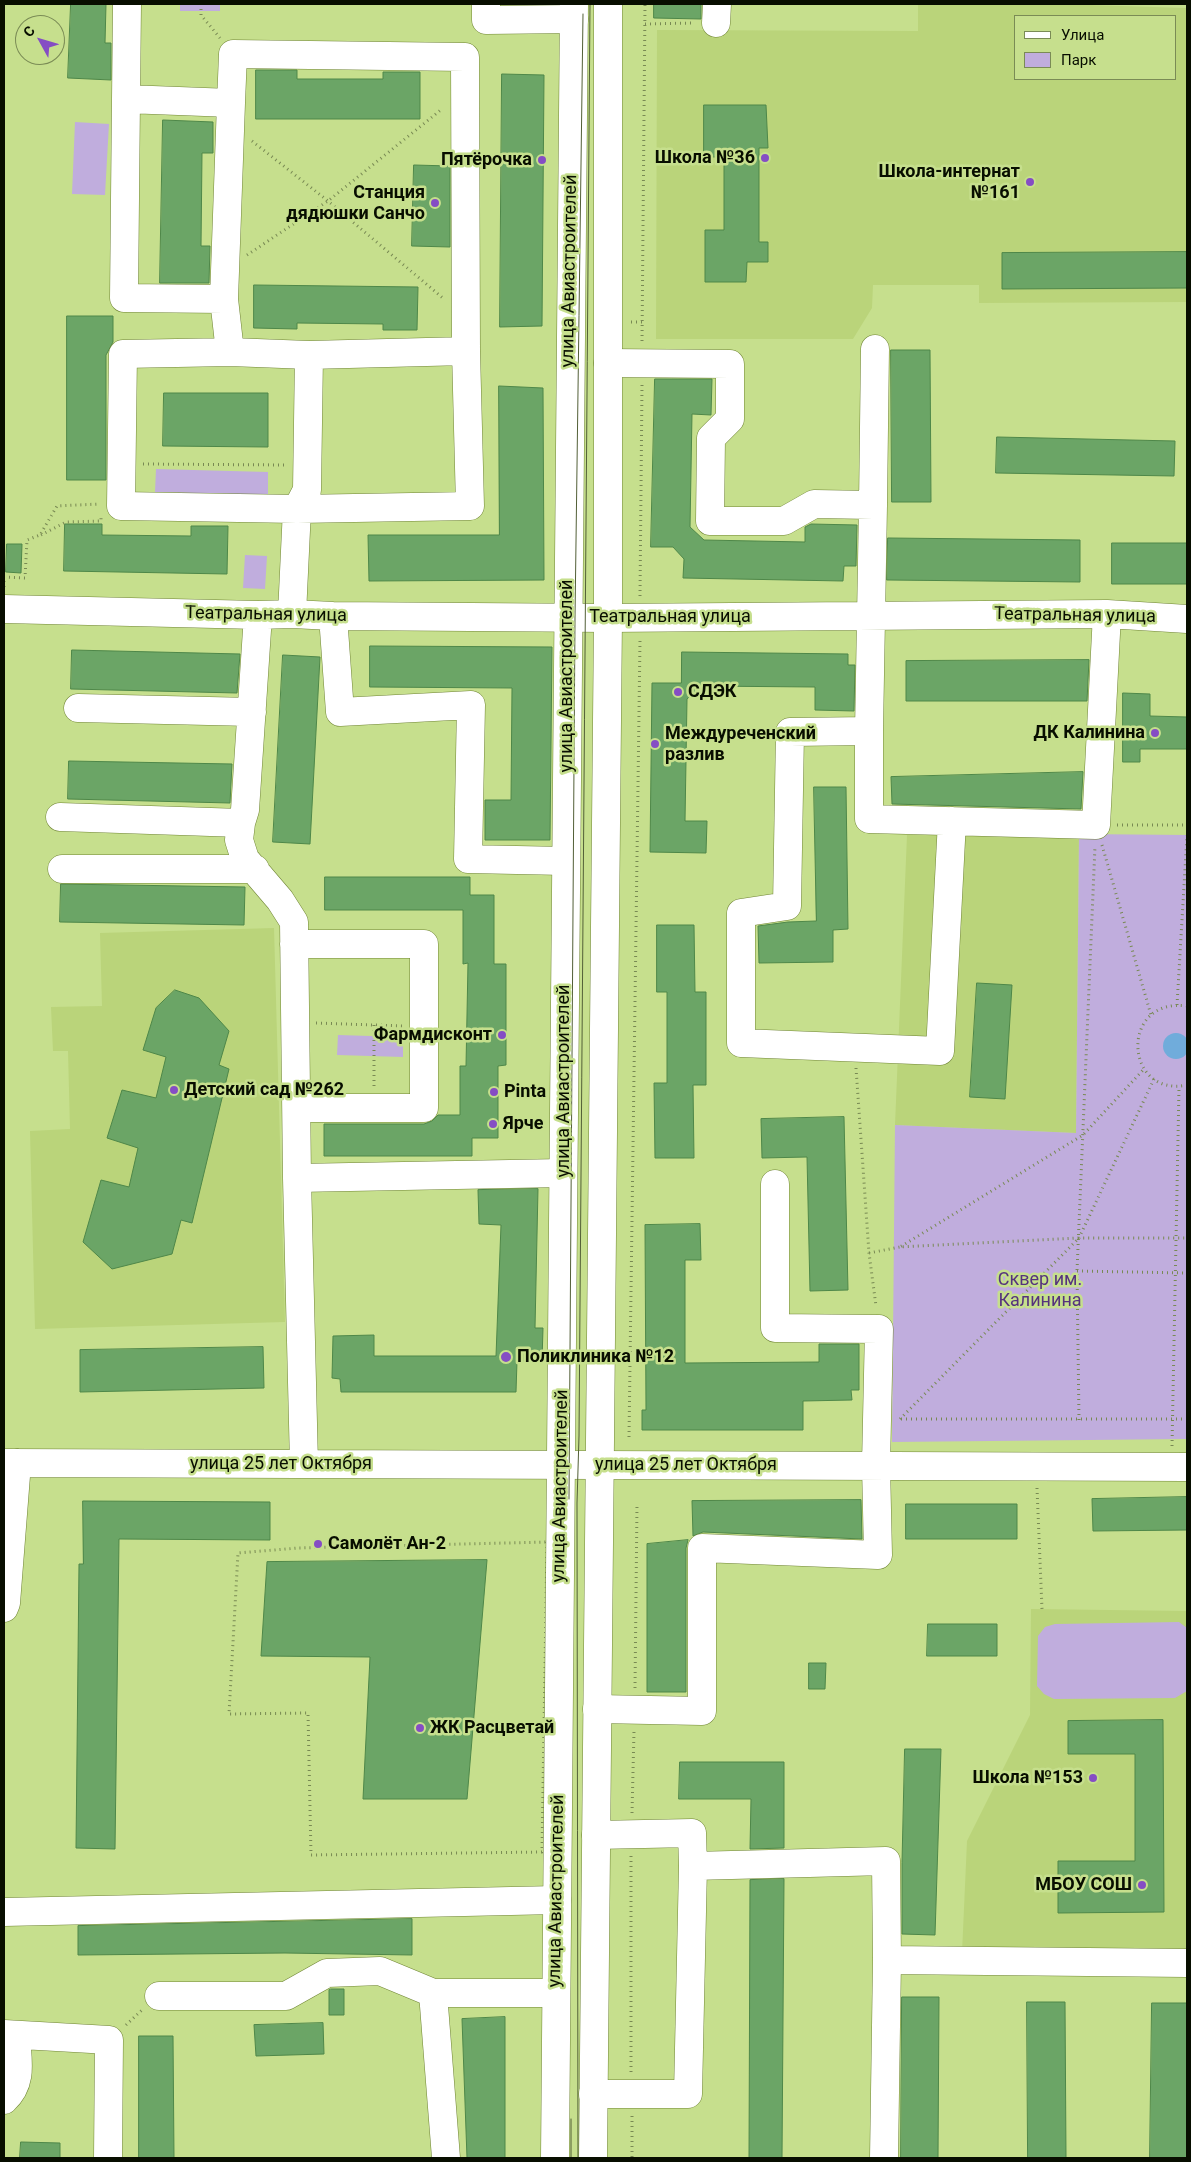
<!DOCTYPE html>
<html>
<head>
<meta charset="utf-8">
<style>
	body { margin:0 }
	#map { position:relative; width:1191px; height:2162px; overflow:hidden; background:#c6df8d; font-family:Roboto,sans-serif }
	canvas { display:block }
	.frame { position:absolute; inset:0; border:5px solid #080e00; pointer-events:none }
	.legend { position:absolute; left:1014px; top:15px; width:162px; height:65px; box-sizing:border-box; background:#c6df8d; border:1px solid #7a8b55; margin:0; padding:6px 9px; list-style:none; font-size:15px; color:#080e00 }
	.legend li { display:flex; align-items:center; gap:10px; height:25px }
	.legend b { width:25px; border:1px solid #7a8b55 }
	.north { position:absolute; left:15px; top:15px; width:50px; height:50px; box-sizing:border-box; background:#c6df8d; border:1px solid #7a8b55; border-radius:50%; rotate:309deg; font-size:14px; font-weight:700; line-height:20px; text-align:center; color:#080e00 }
	.north::after { content:''; display:block; margin:auto; width:18px; height:22px; background:#854dc4; clip-path:polygon(50% 0,100% 100%,50% 72%,0 100%) }
</style>
</head>
<body>
<div id="map">
<canvas width="1191" height="2162"></canvas>
<div class="frame"></div>
<ul class="legend">
<li><b style="height:6px;background:#fff"></b>Улица</li>
<li><b style="height:14px;background:#c0addd"></b>Парк</li>
</ul>
<div class="north">С</div>
</div>
<script>
const context = document.querySelector('canvas').getContext('2d');
context.lineJoin = 'round';
function paint(path, color) {
  context.fillStyle = color;
  context.fill(path, 'evenodd');
}
function trace(path, color, width, dash) {
  context.strokeStyle = color;
  context.lineWidth = width;
  context.lineCap = dash ? 'butt' : 'round';
  context.setLineDash(dash || []);
  context.stroke(path);
}
function label(font, color, halo, rows, align = 'center') {
  context.font = font + ' Roboto,sans-serif';
  context.lineWidth = 5;
  context.setLineDash([]);
  context.textBaseline = 'middle';
  context.strokeStyle = halo;
  context.fillStyle = color;
  for (const [text, x, y, turn = 0] of rows) {
    context.save();
    context.translate(x, y);
    context.rotate((+turn || 0) * Math.PI / 180);
    context.textAlign = isNaN(turn) ? turn : align;
    if (halo) context.strokeText(text, 0, 0);
    context.fillText(text, 0, 0);
    context.restore();
  }
}
paint(new Path2D(`
	M918,4H1054L1187,8V302L979,303V285H873L872,308L853,339H656L657,30L918,31ZM1015,16H1175V79H1015Z
	M1079,834L1076,1133L895,1125L907,835Z
	M274,928L285,1322L35,1329L30,1131L70,1129L68,1051H53L51,1007L102,1006L100,933Z
	M1031,1609L1187,1611V1957L962,1953L967,1841L1030,1715Z`), '#bad47a');
paint(new Path2D(`
	M180,4H220V11H180Z
	M75,122L109,124L105,195L72,194Z
	M156,469L268,472V495L155,492Z
	M245,555L267,556L265,589L243,588Z
	M1079,834L1187,835V1439L892,1442L895,1125L1076,1133Z
	M338,1035L403,1037V1057L337,1055Z
	M1179,1622L1187,1628V1691L1175,1698L1054,1699L1044,1694L1037,1686L1038,1636L1045,1627L1055,1624Z`), '#c0addd');
paint(new Path2D(`
	M1163 1046a13 13 0 1 1 26 0a13 13 0 1 1-26 0Z`), '#70acdb');
const building = new Path2D(`
	M71,4H106L105,43H111V80L68,78Z
	M654,4H701V19L654,18Z
	M256,70H297V79H383V72H420V119H256Z
	M502,74L544,75L542,326L500,327Z
	M704,105H766L768,148H759V242H768V262H747L746,282H705V230H724V157H704Z
	M163,120L213,122V153H202L201,246H210L209,283H160Z
	M414,165L450,166V247L412,246Z
	M1187,252V288L1002,289V253Z
	M254,285L418,287L417,330H383V324L297,323V329L254,328Z
	M67,316H113V342L106,355V480H67Z
	M891,350H930L931,502H892Z
	M655,379H712L711,415L692,414L690,527L704,540L805,542V527L811,524L857,525L856,566H844L843,581L683,578L684,559L673,547H651Z
	M499,386L543,388L544,580L369,581L368,535H499Z
	M164,393H268V447L163,446Z
	M997,437L1175,441L1174,476L996,473Z
	M65,524H102V535L191,536V526H228L227,574L64,571Z
	M888,538L1080,540V582L887,580Z
	M1112,543H1187V584H1112Z
	M7,544H22L21,573L6,572Z
	M370,646L552,647L550,840H485V800H511L512,688L370,687Z
	M72,650L240,654L237,693L71,689Z
	M682,652L848,654V665H855L854,711L815,710V687L701,686L687,699L685,821H707L706,853L650,852L652,683H681Z
	M283,655L320,657L310,844L273,842Z
	M1089,660L1087,701H906V661Z
	M1123,693L1150,694V716L1187,717V749H1140V762H1123Z
	M69,761L232,764L230,803L68,799Z
	M1083,772L1081,809L892,804L891,777Z
	M814,787H846L848,929L833,930V962L759,963L758,926L788,922L816,921Z
	M325,877H470V895H494V964H506V1065L498,1066V1138H472V1156H324V1124H424L432,1121L438,1115H460V1066H466L468,963L463,964V910H325Z
	M61,884L245,887L244,925L60,922Z
	M657,925H694L695,992H706V1085H693L694,1158H655L654,1083H667V992H657Z
	M977,983L1012,985L1005,1099L970,1097Z
	M175,990L199,998L229,1031L219,1065L229,1069L192,1223L181,1220L172,1254L112,1269L83,1242L101,1180L129,1187L138,1148L107,1138L122,1090L156,1098L166,1057L143,1050L156,1008Z
	M844,1117L848,1290L810,1291L807,1157L762,1158L761,1119Z
	M538,1189L535,1328H543L542,1361H517L516,1392H341L340,1379L332,1378L333,1336L374,1335V1356H496L501,1225L479,1224L478,1190Z
	M700,1224L701,1260H685V1363L819,1362V1344H859V1390H851L852,1400L803,1401V1430H642V1410H646L645,1225Z
	M263,1347L264,1388L80,1392V1350Z
	M1187,1497V1530L1093,1531L1092,1499Z
	M861,1500L862,1539L703,1532L693,1536L692,1501Z
	M83,1501L270,1502V1540L119,1539L115,1849L76,1848L79,1564H83Z
	M906,1504H1017V1539H906Z
	M688,1540L686,1548V1692H647V1544Z
	M487,1560L467,1799H363L370,1657L261,1656L267,1562Z
	M928,1624H997V1656H927Z
	M809,1663H826L825,1689H809Z
	M1163,1720L1164,1912L1058,1913V1861H1135V1754H1068V1721Z
	M905,1749H941L935,1935L902,1934V1863Z
	M680,1762H784V1848L750,1849L751,1799H679Z
	M784,1879L782,2158H749L750,1880Z
	M412,1919V1955L285,1953L78,1955V1926Z
	M331,1989H344V2015H329V1990Z
	M902,1997H939L938,2158H901Z
	M1027,2002H1065L1066,2158H1028Z
	M1152,2003H1187V2158H1150Z
	M505,2017V2158H467L462,2019Z
	M323,2023L324,2054L256,2056L254,2025Z
	M139,2036H173L174,2158H139Z
	M21,2142L60,2143V2158H20Z`);
paint(building, '#6ba566');
trace(building, '#4e8749', 1);
const minor = new Path2D(`
	M127,4L126,99L231,103L233,54L465,57L466,351
	M486,4V20L574,19
	M716,23L717,4
	M126,99L124,298L224,299
	M230,352L224,299L231,103
	M608,363L730,364V419L711,438L710,521H784L814,504L873,505L869,731L790,732L787,906L741,913V1043L940,1051L952,821
	M873,505L875,349
	M4,609L258,615L292,614L333,616L608,618L1107,614L1187,619
	M292,614L297,509L307,490L309,355L230,352L123,354L121,506L297,509L470,506L466,351L309,355
	M258,615L245,810L241,823L239,840L245,859L280,900L294,922L297,1178L304,1464
	M333,616L340,712L471,705L468,859L565,861
	M78,708L252,712
	M869,731V819L1096,825L1107,614
	M60,817L241,823
	M62,869H255
	M294,944H424V1108H297
	M297,1178L563,1173
	M4,1463L1187,1467
	M4,1608L6,1603L17,1463
	M597,1709L702,1711V1548L878,1555L876,1465L879,1329L775,1328V1184
	M596,1835L692,1833L693,1866L886,1861L887,1960L1187,1963
	M4,1912L557,1900
	M433,1993L446,2158
	M159,1996H286L327,1973L380,1971L433,1993H556
	M4,2034L109,2040L108,2158
	M593,2094H688L693,1866
	M4,2100C24,2082 17,2059 16,2035
	M884,2158L887,1960`);
const major = new Path2D(`
	M555,2158C562,1440 566,722 574,4
	M593,2158L608,618V4`);
trace(minor, '#708535', 29);
trace(major, '#708535', 29);
trace(new Path2D(`
	M201,4V15L220,38
	M645,24L693,23
	M252,141L328,201L444,299
	M247,255L328,201L442,109
	M631,322H642
	M642,341L645,4
	M143,464L286,465
	M41,535L66,522L101,521V516
	M4,587V577L25,578L27,540L40,535L57,506L99,504
	M640,596L642,385
	M1117,825H1187
	M1102,845L1151,1015
	M1177,1005L1187,835
	M1187,1006C1119,997 1124,1098 1187,1085
	M316,1023L403,1026
	M374,1025V1087
	M856,1068L869,1253L876,1306
	M1154,1079L1079,1238H1187
	M869,1253L900,1247
	M1077,1271L1187,1273
	M900,1419L1079,1238L900,1247L1083,1135L1144,1069
	M901,1419H1187
	M1079,1420L1077,1271L1095,846
	M629,1437L640,640
	M1172,1446L1179,1087
	M1037,1488L1042,1609
	M547,1542L542,1852L311,1855L308,1713L229,1714L238,1553L298,1548Z
	M635,1688L637,1504
	M632,1813L634,1731
	M631,1856V2073
	M126,2025L143,2009
	M632,2116V2158`), '#788953', 3, [1, 4]);
trace(minor, '#fff', 28);
trace(major, '#fff', 28);
trace(new Path2D(`
	M569,1499L575,617L583,14
	M571,2119V2158
	M578,2158L577,1503L579,1436L590,4`), '#525f37', 1);
for (const [x, y, r, color] of [
	[765,158,5,"#854dc4"],
	[542,160,5,"#854dc4"],
	[1030,182,5,"#854dc4"],
	[435,203,5,"#854dc4"],
	[678,692,5,"#854dc4"],
	[1155,733,5,"#854dc4"],
	[655,744,5,"#854dc4"],
	[502,1035,5,"#854dc4"],
	[174,1090,5,"#854dc4"],
	[494,1092,5,"#854dc4"],
	[493,1124,5,"#854dc4"],
	[506,1357,6,"#854dc4"],
	[318,1544,5,"#854dc4"],
	[420,1728,5,"#854dc4"],
	[1093,1778,5,"#854dc4"],
	[1142,1885,5,"#854dc4"]
]) {
  const dot = new Path2D();
  dot.arc(x, y, r, 0, 2 * Math.PI);
  context.fillStyle = color;
  context.fill(dot);
  trace(dot, '#c6df8d', 2);
}
label('bold 18px', '#080e00', '#c6df8d', [
	["Школа №36",755,158],
	["Пятёрочка",532,160],
	["Школа-интернат",1020,172],
	["№161",1020,193],
	["Станция",425,193],
	["дядюшки Санчо",425,214],
	["СДЭК",688,692,"left"],
	["ДК Калинина",1145,733],
	["Междуреченский",665,734,"left"],
	["разлив",665,755,"left"],
	["Фармдисконт",492,1035],
	["Детский сад №262",184,1090,"left"],
	["Pinta",504,1092,"left"],
	["Ярче",503,1124,"left"],
	["Поликлиника №12",517,1357,"left"],
	["Самолёт Ан-2",328,1544,"left"],
	["ЖК Расцветай",430,1728,"left"],
	["Школа №153",1083,1778],
	["МБОУ СОШ",1132,1885]
], 'right');
label('18px', '#080e00', '#c6df8d', [
	["улица Авиастроителей",570,271,-89],
	["Театральная улица",266,615,1],
	["Театральная улица",1075,616,1],
	["Театральная улица",670,617],
	["улица Авиастроителей",567,676,-90],
	["улица Авиастроителей",564,1081,-90],
	["улица 25 лет Октября",281,1464],
	["улица 25 лет Октября",686,1465],
	["улица Авиастроителей",561,1486,-89],
	["улица Авиастроителей",557,1891,-89]
]);
label('18px', '#55327d', '#c6df8d', [
	["Сквер им.",1040,1280],
	["Калинина",1040,1301]
]);
</script>
</body>
</html>
